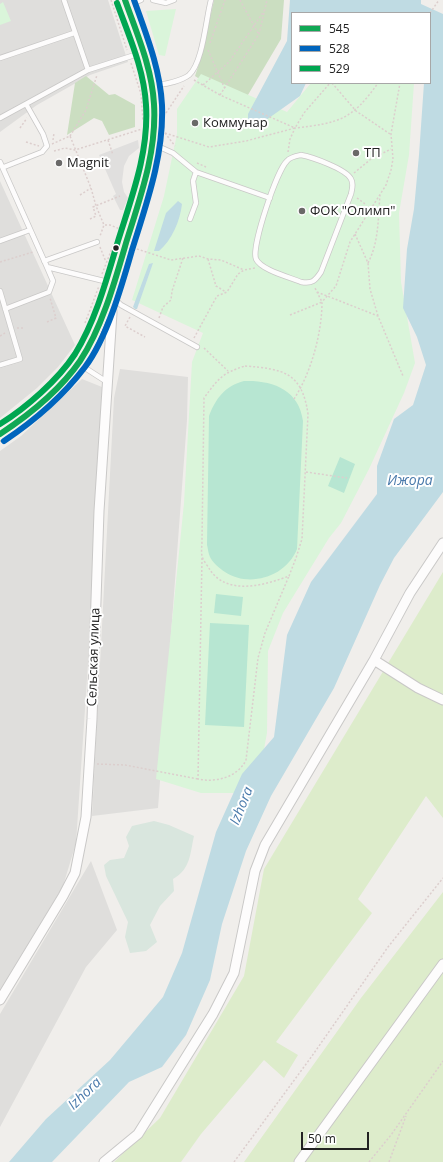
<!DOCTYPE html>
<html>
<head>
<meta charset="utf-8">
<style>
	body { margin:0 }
	#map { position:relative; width:443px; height:1162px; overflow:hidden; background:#f0eeeb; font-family:"Open Sans",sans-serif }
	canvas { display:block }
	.legend { position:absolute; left:291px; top:12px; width:140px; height:72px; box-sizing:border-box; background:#fff; border:1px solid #a7a7a7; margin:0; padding:5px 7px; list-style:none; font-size:12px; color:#222 }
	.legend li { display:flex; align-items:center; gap:8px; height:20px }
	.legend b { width:20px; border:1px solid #a7a7a7 }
	.scale { position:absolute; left:301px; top:1132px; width:68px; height:18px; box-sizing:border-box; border:2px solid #222; border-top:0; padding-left:5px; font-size:12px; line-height:14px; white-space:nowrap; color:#222; -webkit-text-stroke:3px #fff; paint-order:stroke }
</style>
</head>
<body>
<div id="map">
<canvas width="443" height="1162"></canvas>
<ul class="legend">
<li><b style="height:5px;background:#10a855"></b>545</li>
<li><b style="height:5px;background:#0065bd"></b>528</li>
<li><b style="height:5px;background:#00a651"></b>529</li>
</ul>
<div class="scale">50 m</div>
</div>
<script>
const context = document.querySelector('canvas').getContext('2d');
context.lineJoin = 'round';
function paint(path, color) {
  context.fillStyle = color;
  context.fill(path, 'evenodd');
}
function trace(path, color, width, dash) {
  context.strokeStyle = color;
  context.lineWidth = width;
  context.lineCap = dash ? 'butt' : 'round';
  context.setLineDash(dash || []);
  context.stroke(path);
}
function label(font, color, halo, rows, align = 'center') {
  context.font = font + ' "Open Sans",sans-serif';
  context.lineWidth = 4;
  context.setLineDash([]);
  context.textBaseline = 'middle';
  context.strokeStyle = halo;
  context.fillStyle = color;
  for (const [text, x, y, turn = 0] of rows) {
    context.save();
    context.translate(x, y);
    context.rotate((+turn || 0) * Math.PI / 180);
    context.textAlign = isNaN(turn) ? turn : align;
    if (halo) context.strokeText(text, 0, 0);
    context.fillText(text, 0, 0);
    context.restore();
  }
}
paint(new Path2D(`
	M0,0H108L128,62L90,75L37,105L0,132Z
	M0,181L75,345L58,367L37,388L0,418Z
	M120,369L188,377L187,420L158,808L92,816L114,398Z
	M82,379L102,387L90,634L76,843L63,886L0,991V451L21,436Z
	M91,861L117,930L86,967L0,1127V1014Z`), '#dfdedc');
paint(new Path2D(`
	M443,572V818L426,796L358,899L372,913L276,1042L298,1055L284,1078L264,1060L201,1134L181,1162H114L160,1118L244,976L264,869Z
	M443,892V1162H244L361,998Z`), '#ddeccb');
paint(new Path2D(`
	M214,0H284L281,39L245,100L210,86L195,76L201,58Z
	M86,76L109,95L115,94L135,105V127L109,135L102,121L94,118L67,135L75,83Z`), '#cbdec1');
paint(new Path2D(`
	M154,821L169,825L194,836C190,853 191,869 173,879L174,891L160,906L150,925L157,942L146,951L130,953L125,937L128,922L106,876L104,865L110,860L124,858L129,846L126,837L132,826Z`), '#d9e6de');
paint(new Path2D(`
	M3,2L11,21L0,25V4Z
	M176,9L165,56L159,55L146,11Z
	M201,74L287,112L311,83H414L409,155L399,213L401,282L415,363L404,393L369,469L341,523L329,538L283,613L268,651L267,733L256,793H201L156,779L184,503L192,362L203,333L132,300L164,196L177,134V109Z`), '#daf5da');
paint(new Path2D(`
	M244,381C273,380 299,390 303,421L297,549C286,577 249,588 225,572C219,568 213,563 210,557C208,553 208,548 207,545L209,416C216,398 225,386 244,381Z
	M340,457L355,464L344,493L328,486Z
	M216,594L243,597L241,616L214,613Z
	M210,623L249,625L244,727L205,725Z`), '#b7e6d2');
paint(new Path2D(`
	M138,140L139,148L129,156L124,166L122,182L124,192L128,198L123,210H120L113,196L116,194L99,155Z`), '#e0dfde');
paint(new Path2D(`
	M290,0H421V4L443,14V492L394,558L380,585L334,688L271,796L246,851L222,924L210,980L186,1035L162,1067L129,1082L52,1162H9L46,1119L110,1060L163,997L182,953L216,832L242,774L274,737L287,635L311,582L377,494V466L394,419L413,405L426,365L417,337L403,308L407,249L414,209L419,155L424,83H430V13H292V83H306L300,96L259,125L253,126L248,119V114L287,41Z
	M178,201L182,204C180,221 172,240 159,251H154L166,213Z
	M153,263L137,309H135L133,307L149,264Z`), '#bfdbe3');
const service = new Path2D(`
	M64,0L88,70
	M153,0L166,3L174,0
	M129,5L141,0
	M0,58L74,33
	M153,86C164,84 180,82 189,75C203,63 206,18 211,0
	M0,118L88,70L141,53
	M153,144L173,153L196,172L270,198
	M301,155C312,157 346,169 351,179C354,184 352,189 351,194L321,272C315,281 312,284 301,282C289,277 261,270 256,259C251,247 277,170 287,161C290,157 296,156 301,155Z
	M0,162L47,267L112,283
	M4,167L42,152L47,146L43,134L26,104
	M190,219L196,203L193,181L196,172
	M0,241L30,230
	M44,261L97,242
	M0,291L20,359L0,365
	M113,297L121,305L197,347
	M5,309L49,292L53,281L47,267
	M79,364L107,382`);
const minor = new Path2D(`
	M374,660L418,688L443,700
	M0,1000L63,896L75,873L86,817L92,719L99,511L112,313L111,296
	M104,1162L138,1134L213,1014L234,973L255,871L265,845L374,660L410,593L443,543
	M299,1162L443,964`);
const secondary = new Path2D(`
	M0,434C27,418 58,387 78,363C86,352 91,340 96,328C109,299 118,270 127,240C140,198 158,148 154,104C152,68 137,34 125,0`);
trace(service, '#c9c8c7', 6);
trace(minor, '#c9c8c7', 11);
trace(secondary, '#999a82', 15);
trace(new Path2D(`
	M111,0L127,50
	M240,0L258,33
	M430,13L439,0
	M210,43L225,0
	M208,50L225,89
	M131,63L141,94L143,121
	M194,80L220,95L295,128
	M332,83L356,111L390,134
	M203,85L229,62L264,11
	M220,95L259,34L267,0
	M166,113L184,86
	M20,128L27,118
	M165,133L209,147L246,141L295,128L304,113L330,83
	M165,133L175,146
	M70,136L86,110L97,75
	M53,140L54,133
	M108,140L113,155
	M26,142L39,146
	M52,144L70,136L91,188L96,206L104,225L100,236
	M54,151L65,148L75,150L142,129
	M288,152L290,139L295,128C339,123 352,120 378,83
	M197,163L206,167
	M354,173L371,159L391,149
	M80,195L91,188
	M357,198L364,203L368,211
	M90,219L96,216L93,207L120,196
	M105,225H110L120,229
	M355,234L368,263L370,289L378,316
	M100,247L106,262
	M137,249L171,260L199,256L208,259L221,260L244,270
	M208,259L216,286L226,292
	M0,262L33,252
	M368,263C379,242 378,218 380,195
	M102,274L113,246
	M317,292L378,316L403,376
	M290,315L322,302L315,288
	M130,317L125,326L145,337
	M159,318L163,307L171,300L172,291L183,258
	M47,322L56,318L50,298
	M85,323L99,286
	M17,328H25
	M0,336L5,333
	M194,338L217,296L227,292L238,274L244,270L255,268
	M204,348L228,371
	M245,366C283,369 302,372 308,414L302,539L296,558L289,576C265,585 228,596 210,570C208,566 203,561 202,556C201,551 202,546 202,540L204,398C218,379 222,373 245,366Z
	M294,399C311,373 322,333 322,302L336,286L350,242L386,185L391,170L393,159L391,134L400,83
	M306,472L347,478
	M202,558L198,779C216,783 238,777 246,760L258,658L265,633L289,576
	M97,764L125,765L198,779
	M234,1162L312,1056L388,947L443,878
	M369,1162L391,1135L443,1061
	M389,1162L406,1116`), '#dccecd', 1.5, [2, 2]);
trace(service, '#fdfcfc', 4.5);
trace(minor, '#fdfcfc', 9);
trace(secondary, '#f4f4ed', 13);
trace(new Path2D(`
	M0,434C29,415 60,390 80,361C102,328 115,281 126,243C140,198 157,152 154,104C152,68 137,34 125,0`), '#10a855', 6);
trace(new Path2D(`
	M4,441C34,421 63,396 85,367C107,338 122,285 132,250C147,202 164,155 162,105C160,68 146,34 134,0`), '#0065bd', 6);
trace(new Path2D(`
	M0,424C26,408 58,380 75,354C96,320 107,278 118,241C132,196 149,152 146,105C144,69 129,36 117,3`), '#00a651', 6);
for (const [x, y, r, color] of [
	[195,123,4,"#6a6968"],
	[356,153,4,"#6a6968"],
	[59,163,4,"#6a6968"],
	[302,211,4,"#6a6968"],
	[116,248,3.5,"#222"]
]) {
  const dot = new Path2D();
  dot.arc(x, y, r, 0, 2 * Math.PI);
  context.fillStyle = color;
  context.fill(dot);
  trace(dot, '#fff', 1.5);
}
label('13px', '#222', '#fff', [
	["Коммунар",203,123],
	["ТП",364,153],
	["Magnit",67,163],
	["ФОК \"Олимп\"",310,211]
], 'left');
label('13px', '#222', '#fff', [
	["Сельская улица",94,657,-88]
]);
label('italic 14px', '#4a7aab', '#fff', [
	["Ижора",410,481],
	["Izhora",242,806,-68],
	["Izhora",85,1094,-44]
]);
</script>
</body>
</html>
